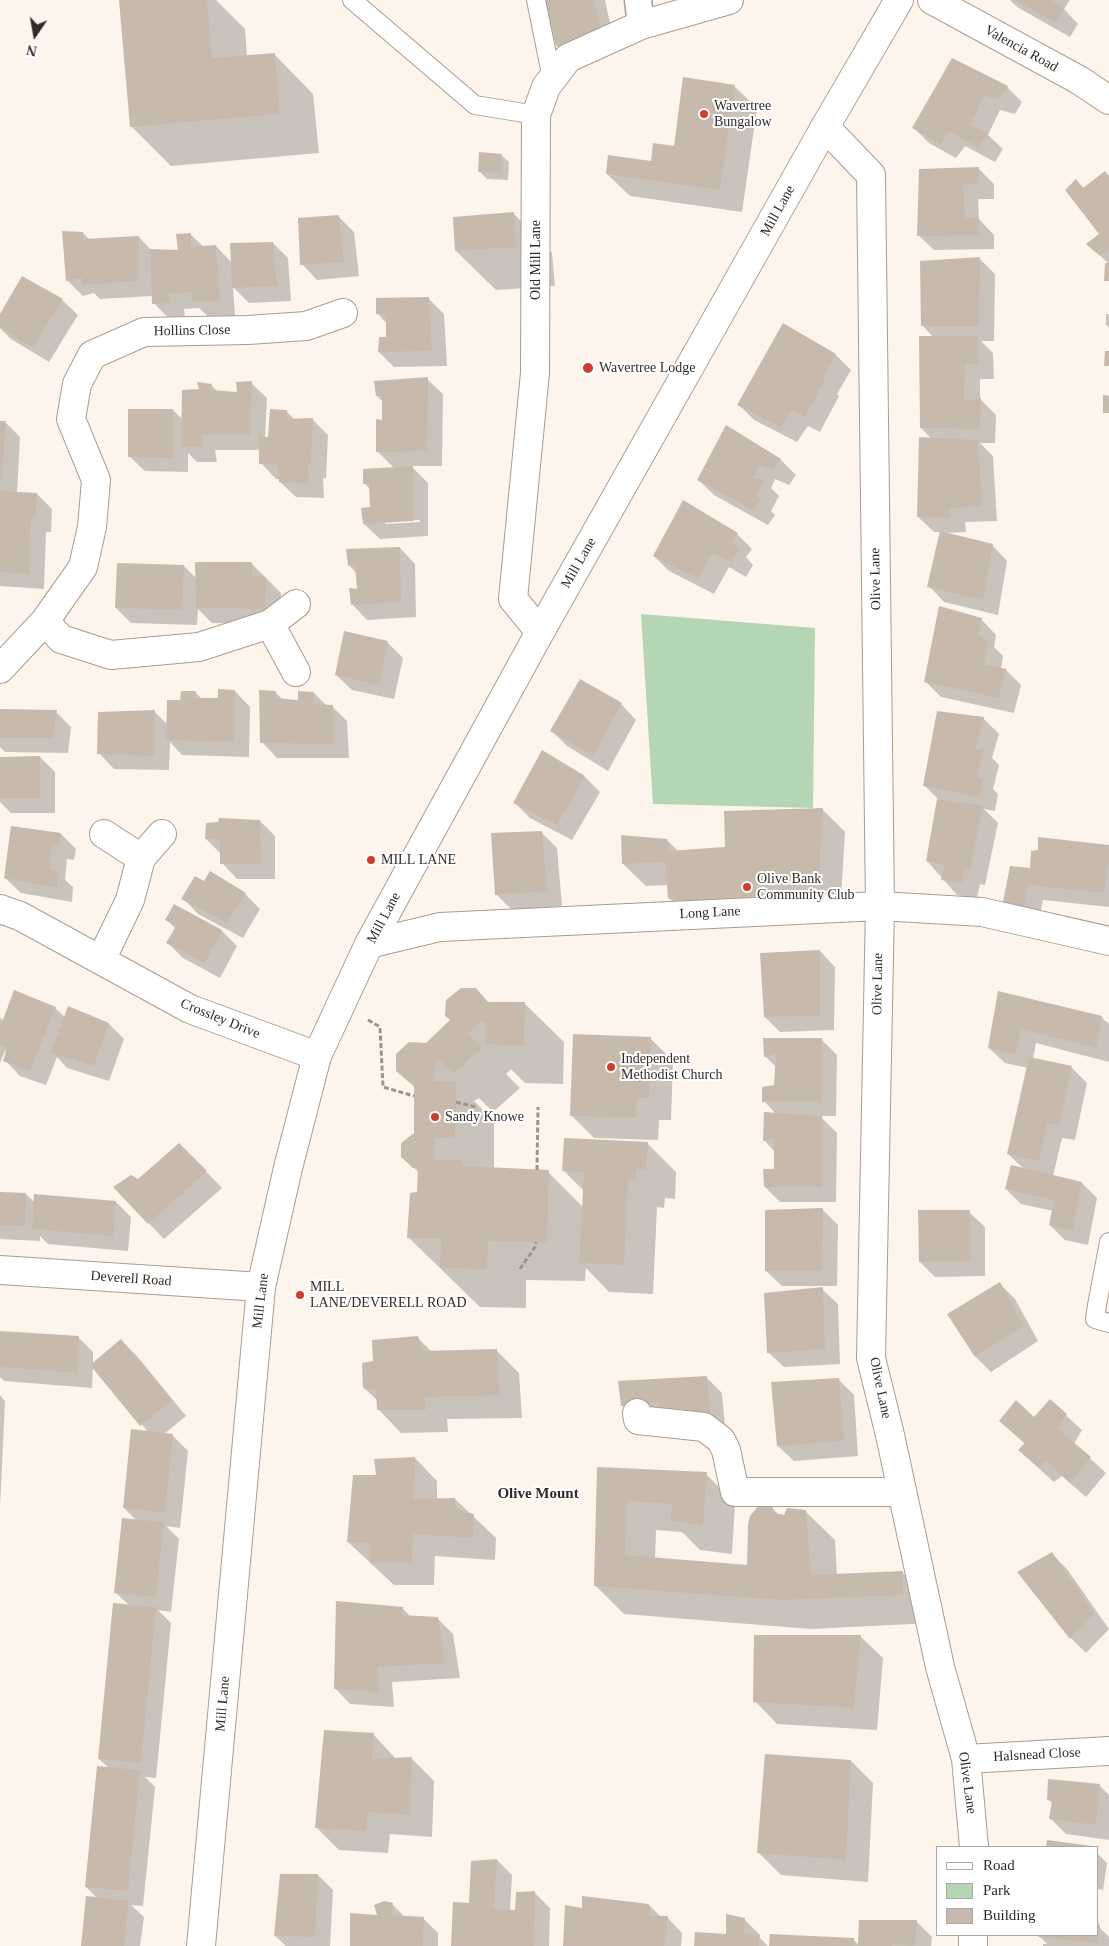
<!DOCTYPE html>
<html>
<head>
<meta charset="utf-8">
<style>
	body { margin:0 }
	#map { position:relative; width:1109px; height:1946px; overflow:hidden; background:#fdf4ec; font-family:"Times New Roman",serif }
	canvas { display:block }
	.legend { position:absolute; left:936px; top:1846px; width:162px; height:90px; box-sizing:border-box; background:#fff; border:1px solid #acaaa8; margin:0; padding:6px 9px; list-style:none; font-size:15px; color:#302b26 }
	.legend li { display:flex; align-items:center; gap:10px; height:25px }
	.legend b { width:25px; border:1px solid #acaaa8 }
	.north { position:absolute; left:10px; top:10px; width:50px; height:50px; -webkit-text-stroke:4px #fff; paint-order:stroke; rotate:192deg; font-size:14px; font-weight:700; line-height:20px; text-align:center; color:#302b26 }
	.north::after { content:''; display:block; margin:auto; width:18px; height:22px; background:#302b26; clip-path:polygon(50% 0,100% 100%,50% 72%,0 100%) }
</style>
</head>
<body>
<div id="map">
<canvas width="1109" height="1946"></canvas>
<ul class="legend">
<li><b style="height:6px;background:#fff"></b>Road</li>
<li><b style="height:14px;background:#b4d6b4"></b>Park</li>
<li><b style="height:14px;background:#c7b9ac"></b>Building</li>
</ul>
<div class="north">N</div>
</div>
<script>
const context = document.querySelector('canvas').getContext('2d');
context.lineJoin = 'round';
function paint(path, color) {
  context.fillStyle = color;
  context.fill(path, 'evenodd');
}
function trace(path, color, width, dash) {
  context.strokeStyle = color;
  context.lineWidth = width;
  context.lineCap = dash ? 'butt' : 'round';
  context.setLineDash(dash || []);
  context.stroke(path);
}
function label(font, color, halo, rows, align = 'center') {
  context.font = font + ' "Times New Roman",serif';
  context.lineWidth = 4;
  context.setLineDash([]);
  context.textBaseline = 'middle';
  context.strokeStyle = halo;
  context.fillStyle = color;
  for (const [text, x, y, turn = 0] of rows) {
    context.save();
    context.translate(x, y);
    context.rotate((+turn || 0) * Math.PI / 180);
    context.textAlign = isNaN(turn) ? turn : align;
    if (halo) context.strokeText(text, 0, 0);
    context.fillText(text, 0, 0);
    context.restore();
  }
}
paint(new Path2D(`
	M641,614L815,628L813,808L653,804Z`), '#b4d6b4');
paint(new Path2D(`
	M120,0H216L245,29L247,57L274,54L313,94L319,153L171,166L132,127Z
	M547,0H605L616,50L573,61L557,46Z
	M1010,0H1070L1064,9L1078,24L1070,37L1017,7Z
	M952,59L1007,87L1022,102L1015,114L1000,110L988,135L1003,149L995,162L965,146L956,158L929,143L914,128Z
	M734,86L757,108L742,212L630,196L607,174L652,163L675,147Z
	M501,155L509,162L508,180L487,179L480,172Z
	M979,169L994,184V199H978L979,219L994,235V249L934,250L918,235L920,170Z
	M1109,177V264L1088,244L1100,235L1076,181L1085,189Z
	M513,213L552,253L555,286L496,290L456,251Z
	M339,217L354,232L359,276L317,280L302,264Z
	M83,233L90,240L139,237L152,251H179L190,234L204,247L216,246L232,263L273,243L288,258L291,301L249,303L233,287L235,316L209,317L199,308L184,309L185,318L169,319L154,303L153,296L100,299L94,293L83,296L67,280Z
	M979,258L995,274L994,341H981L993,353L994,379H980V399L996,415L995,443H980L993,456L997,521L965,522L966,532L945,533L992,545L1007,561L998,615L944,602L929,586L941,532H934L918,517L932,439L921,428L934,338L922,325Z
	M429,299L444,314L447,366L394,367L379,352L388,338L387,324L378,314Z
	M62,300L78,315L49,362L11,339L0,328V316Z
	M1106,314H1109V328L1106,325Z
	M836,355L851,370L837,394L839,396L820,432L808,426L797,442L754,420L739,405Z
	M427,379L443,394L442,466H411L428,483V536L380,539L364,524L371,508L370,489L364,483L395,469L377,451L383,421V402L377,396ZM420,520V522L385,524V522Z
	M251,383L267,398L265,438L269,439L286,411L295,420H313L328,435L326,478H323L324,498L296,497L280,482V479H276L261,463L260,450H215L217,462H197L188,453V472L145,471L129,456L173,410L183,420L200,390L211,385L218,392L238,393Z
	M0,422H5L20,437L17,493L37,494L52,509L51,532H46L44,589L0,586Z
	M726,427L781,460L796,475L789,485L775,479L771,488L779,496L771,511L775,515L768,525L714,495L699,480Z
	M737,534L752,549L746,557L753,565L746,577L729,567L714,594L669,571L654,556Z
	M400,548L415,564L416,617L367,620L352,604L358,590L357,574L349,565Z
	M251,563L281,593L280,624L212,623L198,609L197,625L131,623L116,608L119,564L184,566L197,579Z
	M981,619L996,635L994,647L1003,656L1001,669L1006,670L1021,685L1014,713L941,697L926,682Z
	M387,642L403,658L394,699L352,690L336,675Z
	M235,691L250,707L249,757L182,755L170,742L169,770L114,769L99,753L155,712L167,724L181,701L195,692L202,699H219Z
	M275,692L283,700L299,702L314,693L327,706H332L347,721L349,758H277L262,742Z
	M621,704L636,720L608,771L567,746L552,731Z
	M0,711L56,712L71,727L68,753L5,752L0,747Z
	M983,718L999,734L992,758L999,765L993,789L998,794L995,811L984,809L998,823L985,885L980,884L977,898L957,895L927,861L939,800L924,785Z
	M543,752L585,777L600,792L572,840L530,818L515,803Z
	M40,757L55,772V813H11L0,802V758Z
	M822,809L845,832L841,897L692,921L669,898L668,885L646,886L623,864L667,840L678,851L726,848Z
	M260,821L275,836V879H237L222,863L221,854L206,839Z
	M12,827L61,834L76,849L74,860L67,859L65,880L73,887L72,902L21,893L5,878Z
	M542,833L557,848L562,906L512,910L497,895Z
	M1109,847V907L1043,900L1038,925L1018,922L1031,869Z
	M205,883L245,894L260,909L243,938L198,914L183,898Z
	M175,905L222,931L237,946L220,978L183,958L168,943L176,929L167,920Z
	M820,951L835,967L834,1030L780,1032L765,1017Z
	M999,992L1101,1017L1109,1024V1062L1036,1043L1033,1059L1072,1068L1087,1083L1075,1140L1062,1138L1053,1176L1082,1183L1097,1198L1088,1245L1065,1240L1050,1225L1053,1211L1021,1204L1006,1189L1024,1169L1008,1154L1028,1068L1005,1063L989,1048Z
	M489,1003H524L564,1042L563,1084L525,1083L511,1069L506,1074L520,1088L493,1112L479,1098L474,1101L494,1121V1169L548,1172L583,1207L584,1191L564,1171L647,1143L676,1172L675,1199L665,1198L664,1208L657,1207L653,1294L609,1292L586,1268L585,1281L526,1280V1308L480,1307L409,1238L419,1193V1173L403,1156L415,1133V1088L397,1070L427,1044Z
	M55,1008L65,1017L109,1024L124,1039L109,1081L67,1068L57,1057L46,1085L20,1076L5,1060L7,1052L5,1051L0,1063V1018L4,1021Z
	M650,1038L673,1061L671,1120H659L658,1140L594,1138L571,1115Z
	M822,1040L837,1055L836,1116H820L837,1133L836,1202H780L765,1187L775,1170V1152L764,1140L776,1114L764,1101L775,1086L776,1067L765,1056Z
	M179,1144L222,1188L164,1239L115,1187L139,1181Z
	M0,1193L26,1194L35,1203L116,1202L131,1217L128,1251L48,1244L40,1236V1241L0,1239Z
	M823,1210L838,1225L837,1286H782L766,1271Z
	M969,1212L985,1227V1276L935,1277L920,1262Z
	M1000,1284L1015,1299L1038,1341L991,1372L976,1357L948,1315Z
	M822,1289L838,1304L840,1364L784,1367L768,1352Z
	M0,1332L78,1337L93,1352V1365L121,1341L137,1356L186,1416L164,1434L172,1435L188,1451L180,1528L166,1526L179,1539L171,1612L158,1610L171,1623L156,1778L145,1777L155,1787L143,1906L131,1905L144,1917L140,1946H82L98,1899L86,1887L109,1768L99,1759L129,1605L115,1592L137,1521L124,1508L149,1433L93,1367L92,1388L4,1381L0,1377Z
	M417,1337L432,1352L497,1351L519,1373L522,1418L447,1419L448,1432L401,1433L379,1410L378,1401L364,1388L374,1362Z
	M706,1377L722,1393L725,1427L637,1421L622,1405Z
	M838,1379L854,1395L858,1456L794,1461L778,1446Z
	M0,1395L5,1401L0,1508Z
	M1050,1401L1082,1430L1074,1444L1106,1473L1086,1497L1062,1476L1054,1482L1035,1465L1019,1450L1025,1444L1000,1421L1034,1418Z
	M415,1458L437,1481V1500L455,1499L496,1538L495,1560L435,1556L434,1585H394L348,1542L377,1476Z
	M598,1468L706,1474L735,1503L732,1554L700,1550L682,1532L656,1530L655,1559L748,1567L770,1506L780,1516L785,1517L805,1511L835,1540L837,1575L902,1572L931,1601L932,1623L811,1629L624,1614L595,1585Z
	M1052,1554L1067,1569L1109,1629L1086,1653L1071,1638Z
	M402,1608L410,1616L437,1618L453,1634L460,1678L392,1682L394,1707L350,1704L335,1688Z
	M860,1636L883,1658L877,1730L777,1724L755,1701Z
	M374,1735L396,1759L411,1758L434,1781L432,1837L390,1834L388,1853L339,1850L317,1828Z
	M851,1761L873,1783L868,1882L781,1875L759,1853Z
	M1099,1785L1109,1795V1840L1066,1834L1051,1819L1053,1804L1048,1799Z
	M1098,1854L1107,1863L1103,1890L1098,1889Z
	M497,1860L512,1875L510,1911L516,1912L535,1893L550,1908L549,1946H452L471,1904Z
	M318,1875L333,1890L330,1946H286L275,1936Z
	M392,1904L405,1917L423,1918L438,1933V1946H352L378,1916Z
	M649,1905L661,1917H667L682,1933L681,1946H564L583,1909Z
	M744,1919L760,1935V1938L768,1946H695L727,1935Z
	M916,1921L932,1937L931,1946H771L853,1939L859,1945Z
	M1098,1922L1100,1925V1928L1109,1937V1946H1043V1944H1047L1039,1936V1935H1098Z`), '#0003');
paint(new Path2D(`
	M119,0H207L212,58L275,53L280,114L130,127Z
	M545,0H594L602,35L556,46Z
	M1015,0H1051L1064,8L1055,23Z
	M952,58L1008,86L999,100L984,96L971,125L988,133L979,148L949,131L941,144L912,128Z
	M683,77L735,85L720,190L606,174L608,155L651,161L653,143L674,146Z
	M479,152L502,154L501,173L478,172Z
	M979,167V184H963L965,218H979V235L917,236L919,169Z
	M1105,171L1109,176V248L1100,256L1086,244L1099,234L1065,190L1076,179L1083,188Z
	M514,212L516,247L455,251L453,217Z
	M339,215L344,262L300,265L298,218Z
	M62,231L83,232L84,239L139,236L138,281L83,285L82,278L66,281Z
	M191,233V247L216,245L220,301L192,302L191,292L169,294L170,303L152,304L150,249L178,250L176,234Z
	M273,242L277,286L232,288L230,243Z
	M980,257L979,326H921L920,261Z
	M1105,263H1109V281H1104Z
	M22,276L63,299L33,348L0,327V314Z
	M429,297L432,351L378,352L379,337H386V314H376V298Z
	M783,323L836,354L823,378L825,380L805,417L792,411L781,427L737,405Z
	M919,336H978L979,365L965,364L964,401L981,398L980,429L920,428Z
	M1105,351H1109V366H1104Z
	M428,377L427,451L376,452V419L382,420V396H376L374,381Z
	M252,381L250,435H201L203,447H181L182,390L199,389L197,382L212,384L211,390L237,392L236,382Z
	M1103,395L1109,396V413H1103Z
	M128,409H173V458L128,457Z
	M270,409L287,410L288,419L313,418L311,464H308L309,484L279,482L278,465L259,464V436L268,437Z
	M0,421H6L2,479H0Z
	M726,425L781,459L773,470L759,465L753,478L765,480L756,495L761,499L753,510L697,480Z
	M919,437L978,440L982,506L950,508L951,518L917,517Z
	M413,466V521L363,524L361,508L370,507L369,484H363V469Z
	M0,491L37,493L36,517H31L29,574L0,572Z
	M683,500L738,533L731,542L739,549L731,562L713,553L698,579L653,556Z
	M940,531L993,544L983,600L927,587Z
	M400,547L401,602L351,605L349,588L357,589L355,565L348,566L346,549Z
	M195,562H252V575L266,577L265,609L196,608Z
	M117,563L184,565L182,610L115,608Z
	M939,606L982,618L978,635L988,640L984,664L1006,669L999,698L924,682Z
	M344,631L388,641L379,685L335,675Z
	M580,679L622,703L593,756L550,731Z
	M218,689L235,690L234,742L166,740L167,700H180L181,691H196L194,698H218Z
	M259,690L276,691L275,698L298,700V691L314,692L313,704L333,705L334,744L260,743Z
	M0,709L57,710L53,738H0Z
	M155,710L154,756L97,754L98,712Z
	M937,711L984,717L975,750L984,748L977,777L983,778L980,797L923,786Z
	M542,750L585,776L557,825L513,803Z
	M40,756V798H0V757Z
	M937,799L983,806L970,870L965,869L962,883L941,880L944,865L926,861Z
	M823,808L819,875L755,877L756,896L678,902L668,898L665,862L622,864L621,835L667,839L668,851L725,847L724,811Z
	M219,818L260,820L261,864H220V839H205L206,823L218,822Z
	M11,826L61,833L59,846L52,844L50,870L58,871L57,888L4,878Z
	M542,831L547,891L495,895L491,833Z
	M1038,837L1109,845V862L1104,893L1028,885L1023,911L1002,907L1010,866L1030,868L1031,851L1038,850Z
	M210,871L246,893L227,923L181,899L195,876L204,881Z
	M174,904L222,930L205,963L166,943L176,926L165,920Z
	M820,950V1016L764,1017L760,953Z
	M461,988H476L488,1002H525L524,1046L485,1044V1022L481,1021L468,1034L482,1048L453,1074L439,1059L436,1062L434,1081H456V1102L455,1138H435V1160H462L463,1166L549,1170L547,1242L488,1241L487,1269L440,1268L441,1238H407L410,1193L417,1192L418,1169L413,1168L401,1157V1143L414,1133V1083L409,1082L396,1071V1054L409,1042L426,1043L450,1020L445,1016L446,1000Z
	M14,990L56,1007L30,1071L3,1061L7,1048L0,1044V1028Z
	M998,991L1102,1016L1096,1048L1021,1029L1016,1054L988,1048Z
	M68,1006L109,1023L94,1066L51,1053Z
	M573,1034L651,1037L649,1098H637L636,1118L570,1116Z
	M763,1038H822L821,1101L762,1102V1087L774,1085L776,1054L764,1057Z
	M1029,1057L1072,1066L1059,1125L1047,1124L1039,1161L1007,1154Z
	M764,1112L822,1116V1187H764L763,1169H774V1138L763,1141Z
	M564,1138L648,1142L646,1170L636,1169V1179H628L624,1265L579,1263L584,1172L562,1171Z
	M179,1143L207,1171L148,1224L113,1187L131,1175L138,1179Z
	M1011,1165L1082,1182L1073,1231L1049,1225L1054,1200L1005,1189Z
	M0,1192L26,1193L25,1226L0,1225Z
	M34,1194L116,1201L113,1236L32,1229Z
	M823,1208L822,1271H765V1210Z
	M918,1210H970L971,1261L919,1262Z
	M1000,1282L1024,1326L975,1357L947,1314Z
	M823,1287L825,1349L767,1353L764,1293Z
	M0,1331L79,1336L77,1373L0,1367Z
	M418,1336L423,1351L497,1349L500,1395L425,1397L426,1410H377L376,1390L363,1388L362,1363L373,1361L372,1340Z
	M121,1339L172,1400L140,1426L90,1365Z
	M707,1376L710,1412L684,1413L683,1409L660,1410L659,1402L621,1406L618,1381Z
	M839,1378L844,1441L777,1446L771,1382Z
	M1050,1399L1067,1414L1058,1429L1091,1457L1070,1483L1046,1461L1038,1467L1018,1450L1025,1443L999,1421L1016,1400L1034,1417Z
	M131,1429L173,1434L165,1513L123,1508Z
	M415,1457L414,1499L455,1498L456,1509L474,1514L473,1538L413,1534L412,1563H370L371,1543L347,1542L353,1475H376L374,1459Z
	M597,1467L707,1472L703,1525L670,1521L672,1504L627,1501L625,1555L747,1565L748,1525L750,1516L759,1505L771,1504L775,1513L784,1515L787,1508L806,1510L811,1575L903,1571V1595L781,1600L594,1586Z
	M122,1518L164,1522L156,1597L114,1593Z
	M1052,1552L1094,1613L1070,1639L1017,1572Z
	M336,1601L403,1607L402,1615L438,1617L445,1663L377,1667L379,1692L334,1689Z
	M113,1603L156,1607L141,1763L98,1759Z
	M754,1635H861L854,1708L753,1702Z
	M324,1730L374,1733L372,1759L412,1757L410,1815L368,1812L366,1831L315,1828Z
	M765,1754L851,1760L846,1860L757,1853Z
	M97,1766L140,1770L128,1891L85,1887Z
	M1048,1779L1100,1784L1096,1825L1049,1819L1052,1801L1047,1800Z
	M1047,1840L1092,1846V1847H1046Z
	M497,1859L494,1909L515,1910L516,1892L535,1891L534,1946H451L453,1902L469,1903L471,1861Z
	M280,1874H318L315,1937L274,1936Z
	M86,1896L129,1901L124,1946H81Z
	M582,1896L649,1904V1916H668L664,1946H563L565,1905L582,1908Z
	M384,1901L393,1903L391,1915L424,1917L423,1946H350V1913L377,1915L374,1905Z
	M726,1914L745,1918L744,1933L759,1935V1946H694L695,1932L726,1934Z
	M859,1920H917L915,1946L892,1944V1946H858Z
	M770,1934L854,1938V1946H769Z
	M1038,1935H1098L1097,1943L1038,1937Z`), '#c7b9ac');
const service = new Path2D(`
	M352,0L475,105L536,115
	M536,0L552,79
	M1109,1242L1097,1305L1095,1319L1109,1323`);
const pedestrian = new Path2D(`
	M638,0L641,25`);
const minor = new Path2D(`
	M932,0L1079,80L1109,100
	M825,127L871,175L880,906L871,1358L890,1435L940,1667L966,1759L974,1847
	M45,621L61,639L111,655L199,647L270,624L296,604
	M270,624L296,672
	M540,632L513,599L535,373L536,115L546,87L568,58L641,25L729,0
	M0,669L45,621L83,567L92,527L96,480L71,419L77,384L92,355L144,332L248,330L306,326L343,313
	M141,858L162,834
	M0,909L20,916L190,1009L317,1056
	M369,944L440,927L880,906L982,912L1109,941
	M101,960L130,900L141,858L104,834
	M0,1270L261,1287
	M637,1413L638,1420L704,1427L721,1440L726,1450L735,1492H902
	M966,1759L1109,1751
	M973,1946V1935`);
const tertiary = new Path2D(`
	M201,1946L261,1287L288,1168L317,1056L369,944L540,632L825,127L899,0`);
trace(service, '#aa9d90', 20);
trace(pedestrian, '#aa9d90', 29);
trace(minor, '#aa9d90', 30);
trace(tertiary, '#aa9d90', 30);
trace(new Path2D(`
	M368,1020L380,1027L383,1087L414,1096
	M456,1102L476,1107
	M537,1170L538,1107
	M520,1269L535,1247L536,1242`), '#9b938d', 3, [5, 2.5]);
trace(service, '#fff', 18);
trace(pedestrian, '#fff', 26);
trace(minor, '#fff', 28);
trace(tertiary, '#fff', 28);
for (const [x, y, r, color] of [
	[704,114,5,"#cb3f2e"],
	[588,368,6,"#cb3f2e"],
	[371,860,5,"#cb3f2e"],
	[747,887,5,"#cb3f2e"],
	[611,1067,5,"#cb3f2e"],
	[435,1117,5,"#cb3f2e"],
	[300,1295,5,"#cb3f2e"]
]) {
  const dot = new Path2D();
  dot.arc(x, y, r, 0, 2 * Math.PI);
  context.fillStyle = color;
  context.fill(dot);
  trace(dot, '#fff', 2);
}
label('14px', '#302b26', '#fff', [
	["Valencia Road",1021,49,29],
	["Mill Lane",778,211,-61],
	["Old Mill Lane",536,260,-90],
	["Hollins Close",192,331,-1],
	["Mill Lane",579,563,-60],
	["Olive Lane",876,579,-91],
	["Long Lane",710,913,-3],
	["Mill Lane",384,918,-62],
	["Olive Lane",878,984,-89],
	["Crossley Drive",220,1019,22],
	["Deverell Road",131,1279,4],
	["Mill Lane",261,1301,-83],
	["Olive Lane",880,1388,78],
	["Mill Lane",223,1704,-85],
	["Halsnead Close",1037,1755,-3],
	["Olive Lane",967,1783,82]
]);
label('14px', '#302b26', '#fff', [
	["Wavertree",714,106],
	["Bungalow",714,122],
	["Wavertree Lodge",599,368],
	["MILL LANE",381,860],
	["Olive Bank",757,879],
	["Community Club",757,895],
	["Independent",621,1059],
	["Methodist Church",621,1075],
	["Sandy Knowe",445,1117],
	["MILL",310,1287],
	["LANE/DEVERELL ROAD",310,1303]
], 'left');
label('bold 15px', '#302b26', '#fff', [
	["Olive Mount",538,1494]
]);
</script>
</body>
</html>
